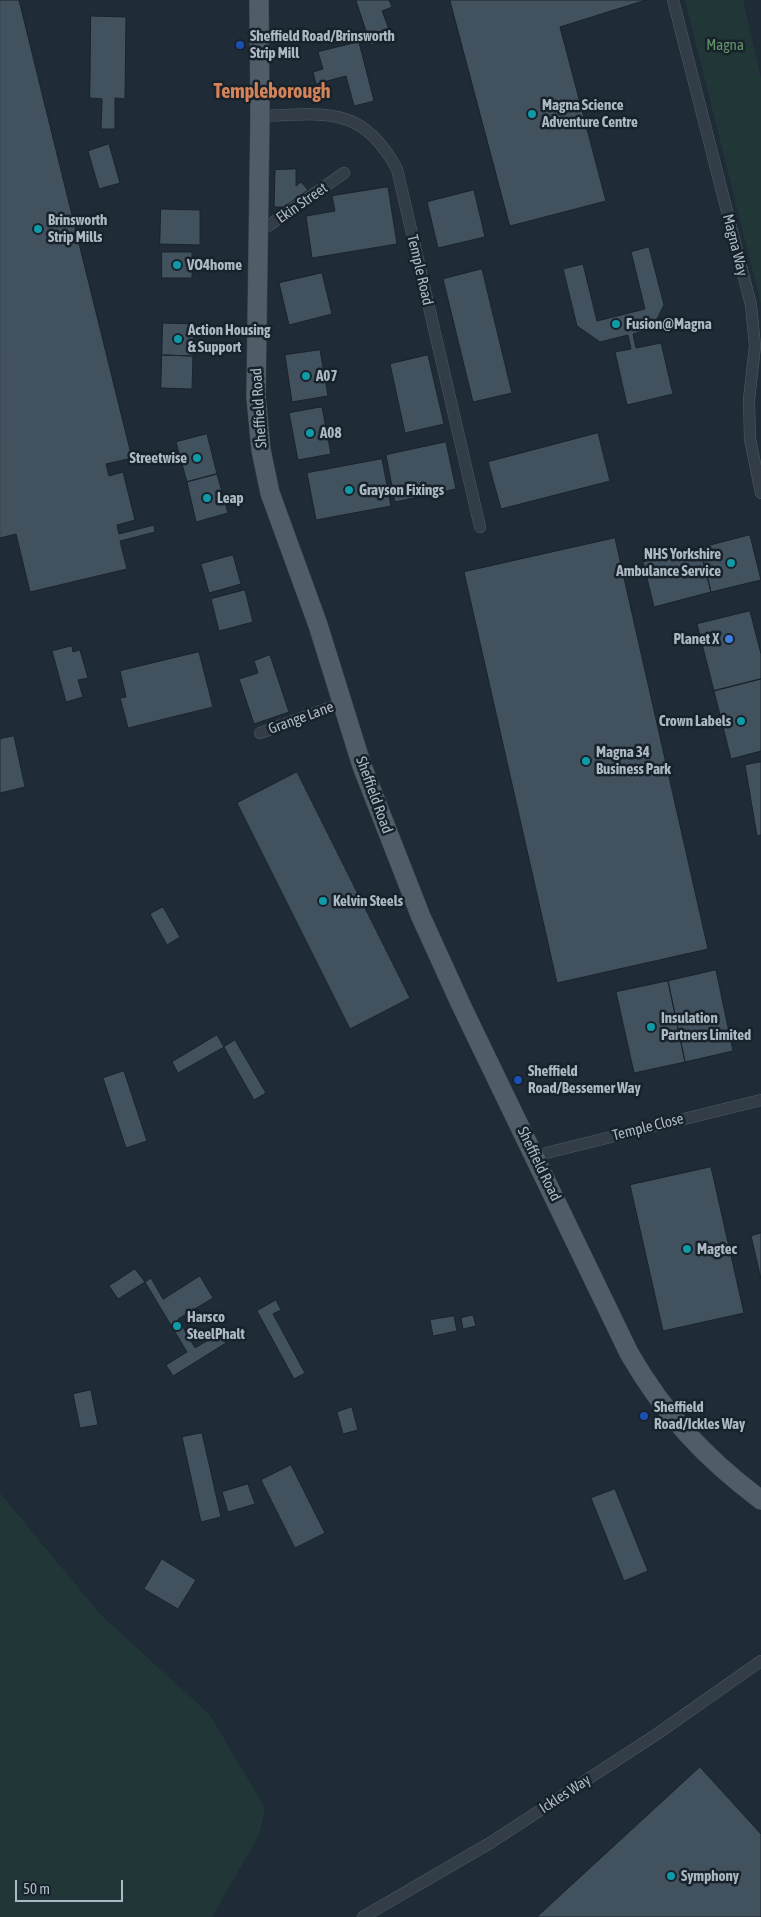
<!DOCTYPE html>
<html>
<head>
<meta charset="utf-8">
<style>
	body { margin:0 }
	#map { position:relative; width:761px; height:1917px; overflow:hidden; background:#1f2b36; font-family:"Asap Condensed",sans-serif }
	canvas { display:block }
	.scale { position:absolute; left:15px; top:1880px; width:108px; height:22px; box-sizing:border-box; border:2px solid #acb8c4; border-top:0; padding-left:6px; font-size:15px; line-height:18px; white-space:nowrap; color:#acb8c4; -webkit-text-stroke:4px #18222b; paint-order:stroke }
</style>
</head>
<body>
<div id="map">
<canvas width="761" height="1917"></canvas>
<div class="scale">50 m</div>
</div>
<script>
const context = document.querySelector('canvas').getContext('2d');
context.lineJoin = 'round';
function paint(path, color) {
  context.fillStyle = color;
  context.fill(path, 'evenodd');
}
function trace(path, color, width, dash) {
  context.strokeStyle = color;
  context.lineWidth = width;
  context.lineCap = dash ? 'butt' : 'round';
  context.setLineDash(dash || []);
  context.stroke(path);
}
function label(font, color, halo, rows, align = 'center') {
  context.font = font + ' "Asap Condensed",sans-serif';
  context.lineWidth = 5;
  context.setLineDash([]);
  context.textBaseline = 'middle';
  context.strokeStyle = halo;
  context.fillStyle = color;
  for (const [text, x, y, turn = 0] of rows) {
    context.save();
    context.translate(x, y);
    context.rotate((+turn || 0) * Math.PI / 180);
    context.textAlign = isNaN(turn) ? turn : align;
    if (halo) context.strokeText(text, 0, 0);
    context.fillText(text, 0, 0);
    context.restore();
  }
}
paint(new Path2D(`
	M685,0H743L761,78V304Z
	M0,1493L100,1614L210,1715L265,1808L259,1835L212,1917H0Z`), '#213737');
const building = new Path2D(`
	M0,0H19L132,458L106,464L109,476L123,472L135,520L117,525L119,534L154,525L155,532L120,541L127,569L30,592L16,534L0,538Z
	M356,0H389L392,7L382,11L392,37L371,45Z
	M450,0H646L560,27L606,201L510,226Z
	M91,16L126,17L125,99L115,98V129H101L102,99L90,98Z
	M359,42L374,101L354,106L346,76L316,84L313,72L323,69L318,52Z
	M109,144L120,183L99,189L88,151Z
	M296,169V186L301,182L308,190L284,207H274L275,170Z
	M388,187L397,244L312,258L306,216L335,211L332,196Z
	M474,190L485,237L438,248L427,202Z
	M161,209L200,210V245L160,244Z
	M649,247L664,305L652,329L633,334L636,348L661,343L673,394L627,405L615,352L631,349L628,335L600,342L577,326L563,269L583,264L597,321L645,309L631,252Z
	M162,252H192V278H162Z
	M482,269L512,393L473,402L443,279Z
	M322,273L332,314L289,325L279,283Z
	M163,323L194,324L193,356L162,355Z
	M320,350L328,396L292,402L285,355Z
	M162,355L193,356L192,389L161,388Z
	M428,355L444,424L405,433L390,364Z
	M322,407L331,454L298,460L289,413Z
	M598,433L610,481L501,509L488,462Z
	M207,434L217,474L187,482L176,442Z
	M446,442L456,489L395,502L386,455Z
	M382,459L391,506L316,520L307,473Z
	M217,474L228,513L196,522L187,482Z
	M750,535L761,580L711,592L700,548Z
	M615,538L708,949L557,983L464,572Z
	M700,548L711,592L654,607L643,562Z
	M233,555L241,584L209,593L201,564Z
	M245,590L253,622L219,631L211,599Z
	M750,611L761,654V679L714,691L697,624Z
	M72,646L73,652L80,650L88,678L78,680L83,697L66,702L52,651Z
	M199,652L213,707L128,728L120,698L126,697L120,671Z
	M270,655L289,712L254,724L239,679L258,673L254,661Z
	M761,679V751L731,759L714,691Z
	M14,736L25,787L0,793V739Z
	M761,762V835L757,836L745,765Z
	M297,772L410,998L350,1029L237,803Z
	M163,907L180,937L167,945L150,914Z
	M716,970L733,1051L685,1062L668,981Z
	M668,981L685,1062L634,1073L616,992Z
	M217,1035L224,1047L178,1073L172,1062Z
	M235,1040L266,1093L254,1100L224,1047Z
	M124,1071L147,1141L126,1148L103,1078Z
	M711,1167L744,1313L663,1331L630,1185Z
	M761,1233V1279L751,1236Z
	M135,1269L145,1282L118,1299L109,1286Z
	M200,1276L213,1298L178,1319L195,1348L220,1333L226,1343L173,1376L166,1365L187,1352L145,1282L151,1278L163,1299Z
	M276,1300L281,1310L273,1314L305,1373L294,1379L257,1311Z
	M473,1315L476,1326L463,1329L461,1318Z
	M454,1316L457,1331L433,1336L430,1320Z
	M91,1390L98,1425L80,1428L73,1394Z
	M352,1407L358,1430L343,1434L337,1412Z
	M202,1433L221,1517L201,1522L182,1437Z
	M291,1465L325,1533L295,1548L261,1480Z
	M248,1484L255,1504L228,1512L222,1492Z
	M615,1489L648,1571L624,1581L591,1498Z
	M162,1559L196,1580L178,1609L144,1589Z
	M700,1767L761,1834V1917H537Z`);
paint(building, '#42515e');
trace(building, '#1a242d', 1);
const street = new Path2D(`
	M673,0L751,305L755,346L749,400L750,439L761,493
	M260,116C325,114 362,104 397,169L480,527
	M259,226H268L344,173
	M260,733L343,703
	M536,1158L546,1153L761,1100
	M363,1917L490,1843L657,1734L761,1661`);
const primary = new Path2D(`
	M259,0L260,116L256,397L261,450L270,493L318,625L362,766L421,917L462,1007L629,1353C664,1414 705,1458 761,1500`);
trace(street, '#505b65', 12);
trace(primary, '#3c4650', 20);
trace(street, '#323d47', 11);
trace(primary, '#505c67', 19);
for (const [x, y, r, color] of [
	[240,45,5,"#1a4fb4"],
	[532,114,5,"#0f9aa8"],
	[38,229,5,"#0f9aa8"],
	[177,265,5,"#0f9aa8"],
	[616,324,5,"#0f9aa8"],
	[178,339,5,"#0f9aa8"],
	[306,376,5,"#0f9aa8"],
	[310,433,5,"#0f9aa8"],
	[197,458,5,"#0f9aa8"],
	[349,490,5,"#0f9aa8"],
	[207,498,5,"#0f9aa8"],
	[731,563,5,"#0f9aa8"],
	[729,639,5,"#3f7fe0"],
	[741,721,5,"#0f9aa8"],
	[586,761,5,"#0f9aa8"],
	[323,901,5,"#0f9aa8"],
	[651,1027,5,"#0f9aa8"],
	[518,1080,5,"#1a4fb4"],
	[687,1249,5,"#0f9aa8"],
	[177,1326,5,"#0f9aa8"],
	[644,1416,5,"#1a4fb4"],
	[671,1876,5,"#0f9aa8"]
]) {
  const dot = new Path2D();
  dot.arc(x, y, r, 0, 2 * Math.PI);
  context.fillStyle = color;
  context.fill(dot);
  trace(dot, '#18222b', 2);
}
label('bold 15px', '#acb8c4', '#18222b', [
	["Sheffield Road/Brinsworth",250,36],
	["Strip Mill",250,53],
	["Magna Science",542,105],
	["Adventure Centre",542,122],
	["Brinsworth",48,220],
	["Strip Mills",48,237],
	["VO4home",187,265],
	["Fusion@Magna",626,324],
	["Action Housing",188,330],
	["& Support",188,347],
	["A07",316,376],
	["A08",320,433],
	["Streetwise",187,458,"right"],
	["Grayson Fixings",359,490],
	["Leap",217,498],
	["NHS Yorkshire",721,554,"right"],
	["Ambulance Service",721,571,"right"],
	["Planet X",719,639,"right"],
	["Crown Labels",731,721,"right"],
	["Magna 34",596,752],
	["Business Park",596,769],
	["Kelvin Steels",333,901],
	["Insulation",661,1018],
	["Partners Limited",661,1035],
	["Sheffield",528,1071],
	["Road/Bessemer Way",528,1088],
	["Magtec",697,1249],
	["Harsco",187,1317],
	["SteelPhalt",187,1334],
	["Sheffield",654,1407],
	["Road/Ickles Way",654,1424],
	["Symphony",681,1876]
], 'left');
label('15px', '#64946b', '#18222b', [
	["Magna",725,45]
]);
label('15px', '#acb8c4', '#18222b', [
	["Ekin Street",302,203,-35],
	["Magna Way",735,245,76],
	["Temple Road",420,270,77],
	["Sheffield Road",259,408,-94],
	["Grange Lane",301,718,-20],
	["Sheffield Road",374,795,70],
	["Temple Close",648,1127,-14],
	["Sheffield Road",539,1164,64],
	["Ickles Way",565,1794,-33]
]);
label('bold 20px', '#d48258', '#18222b', [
	["Templeborough",272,92]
]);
</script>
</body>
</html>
